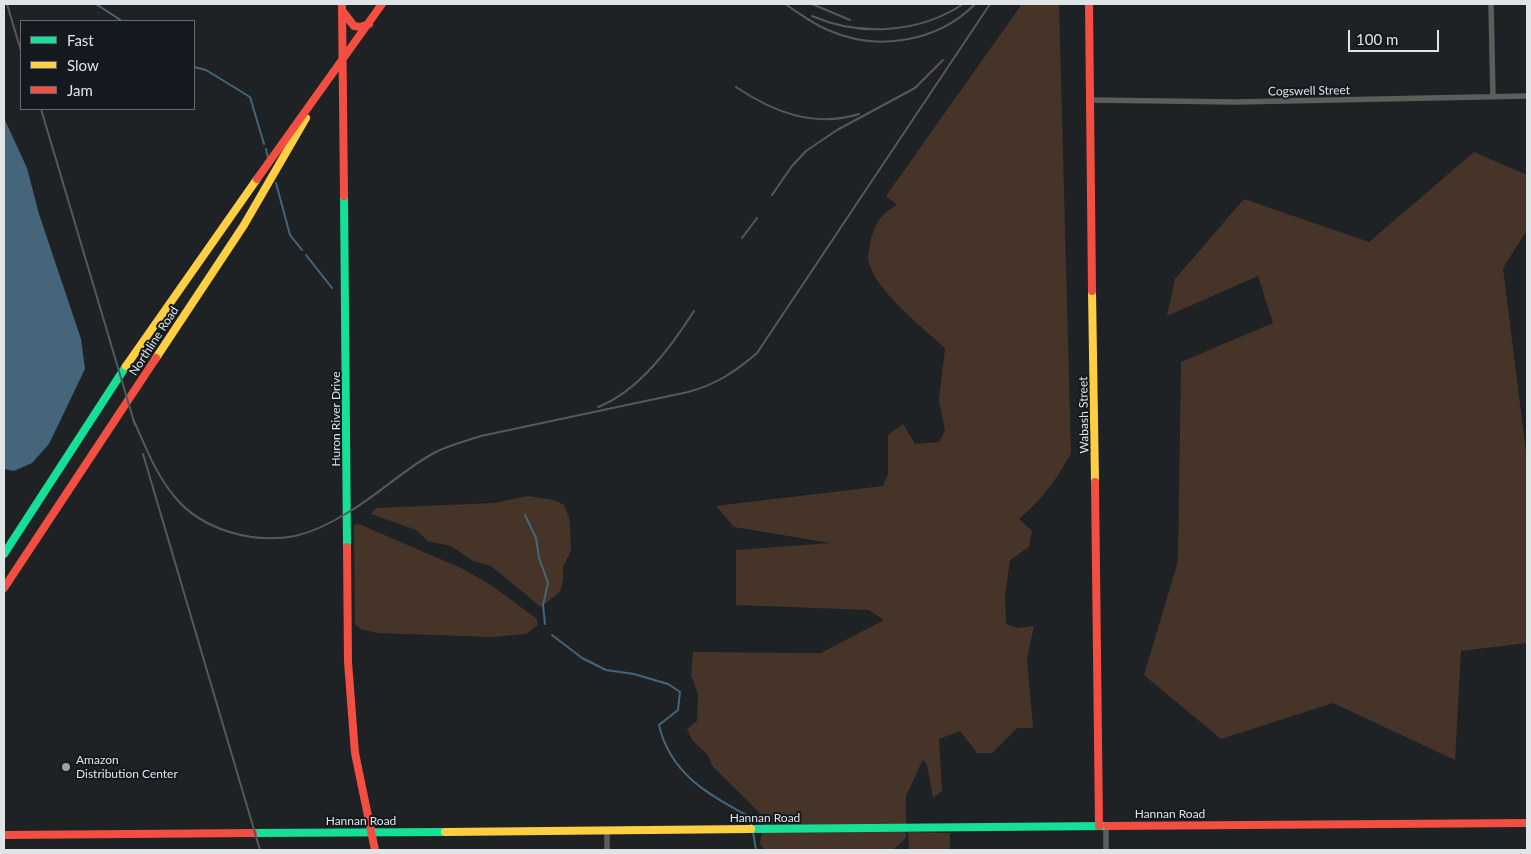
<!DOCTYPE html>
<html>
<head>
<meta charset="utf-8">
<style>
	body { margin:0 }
	#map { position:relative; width:1531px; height:854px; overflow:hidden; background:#1f2225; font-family:Lato,sans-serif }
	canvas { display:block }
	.frame { position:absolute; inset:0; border:5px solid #dfe4e7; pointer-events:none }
	.legend { position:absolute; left:20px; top:20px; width:175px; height:90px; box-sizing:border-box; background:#13191e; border:1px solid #656a6e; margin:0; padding:6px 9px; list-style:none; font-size:15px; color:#dfe4e7 }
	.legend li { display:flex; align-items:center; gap:10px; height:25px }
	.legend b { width:25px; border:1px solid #656a6e }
	.scale { position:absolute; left:1348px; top:30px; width:91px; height:22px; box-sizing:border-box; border:2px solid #dfe4e7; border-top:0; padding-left:6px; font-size:15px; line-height:18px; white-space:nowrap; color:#dfe4e7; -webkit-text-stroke:4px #13191e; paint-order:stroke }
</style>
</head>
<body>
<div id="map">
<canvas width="1531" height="854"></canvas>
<div class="frame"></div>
<ul class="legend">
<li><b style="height:6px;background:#16e098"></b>Fast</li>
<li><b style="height:6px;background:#ffcf43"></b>Slow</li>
<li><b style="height:6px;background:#f24e42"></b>Jam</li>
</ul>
<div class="scale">100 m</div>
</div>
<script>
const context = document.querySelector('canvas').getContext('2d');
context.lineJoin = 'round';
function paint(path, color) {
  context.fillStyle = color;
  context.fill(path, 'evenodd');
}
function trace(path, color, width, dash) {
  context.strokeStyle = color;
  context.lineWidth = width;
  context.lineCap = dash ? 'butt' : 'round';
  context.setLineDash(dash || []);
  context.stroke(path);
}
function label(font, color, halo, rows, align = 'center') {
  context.font = font + ' Lato,sans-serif';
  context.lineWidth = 4;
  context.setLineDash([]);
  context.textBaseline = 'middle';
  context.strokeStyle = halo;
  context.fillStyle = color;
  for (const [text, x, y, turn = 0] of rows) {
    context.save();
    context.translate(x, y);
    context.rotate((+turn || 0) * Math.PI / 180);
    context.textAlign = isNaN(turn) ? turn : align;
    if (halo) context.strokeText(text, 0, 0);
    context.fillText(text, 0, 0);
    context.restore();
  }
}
paint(new Path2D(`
	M1022,4H1059L1071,453C1058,478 1041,501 1019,519L1032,531L1029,547L1010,560L1005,595L1006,624L1017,628L1034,626L1027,659L1033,728H1017L992,753H977L960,731L939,739L942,791L933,798L927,765L923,759L906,796V838L893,850H765L760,844L764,817L713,767L707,754L692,740L687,729L697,721L698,694L691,675L693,652L821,653L884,620L869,610L736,605V550L831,543L734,527L716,506L883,486L888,474V435L903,424L915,444L939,442L945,431L939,400L945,348C923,328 873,289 868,259C868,253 870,246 871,240C875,223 881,214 897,205L886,196Z
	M1474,152L1527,175V230L1503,268L1527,460V643L1461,651L1455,760L1333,703L1221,739L1144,675L1178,561L1181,362L1273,323L1258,276L1167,316L1175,279L1244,199L1369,242Z
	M527,496L554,500L564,505L570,520L571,551L563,567V580L560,592L541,607L491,566L473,561L451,546L428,541L416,530L371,514L376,508L495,503Z
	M359,524L463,569L491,585L537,619L538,625L526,634L492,637L378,633L361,629L355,624L354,525Z
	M908,832L950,833V850H909Z`), '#463428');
paint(new Path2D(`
	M4,118L27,168L39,214L81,339L85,369L49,444L32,463L14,471L4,469Z`), '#45657a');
trace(new Path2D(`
	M96,4L122,21
	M194,67L206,70L250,97L264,144
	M266,149L268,158
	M276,183L290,235L302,250
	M306,255L332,288
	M525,515L536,538L539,558L548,583L543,605L545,624
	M552,635L582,658L606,670L634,674L668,684L680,692L678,710L659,725C670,773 707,794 748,816L752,827
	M753,832L756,850`), '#45657a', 2);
trace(new Path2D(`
	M1491,4L1493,97
	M1091,100L1236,102L1527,96
	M607,850V831
	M1106,850V826`), '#5d5d5c', 5.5);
trace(new Path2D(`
	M344,196L347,547
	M4,554L126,366
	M751,829L1107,826
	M253,833L445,832`), '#16e098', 8);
trace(new Path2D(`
	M1092,291L1095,482
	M156,358L244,225L306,118
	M126,366L257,179
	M445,832L751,829`), '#ffcf43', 8);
trace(new Path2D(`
	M342,4L344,196
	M1089,4L1092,291
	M344,13L354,26L360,27L369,24
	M257,179L382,4
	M1095,482L1099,826
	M347,547L348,662L355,753L375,850
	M4,588L156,358
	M1107,826L1527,823
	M4,835L253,833`), '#f24e42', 8);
trace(new Path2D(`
	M7,4L21,51
	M785,4C799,13 813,24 828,30C877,52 938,42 975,4
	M812,4L850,20
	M812,16C860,37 920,33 963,4
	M736,87C773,112 814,128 859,114
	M41,109L135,425
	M772,195L792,166L806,151L837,130L915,88L943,60
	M742,238L757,218
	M598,407C639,391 671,347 694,311
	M133,419C145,445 155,473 174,496C201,530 253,544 295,536C313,532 331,523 347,513C377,496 404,469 434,453C449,445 466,441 481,436L688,392C715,385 735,372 757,353L990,4
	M143,454L260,850`), '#565859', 2);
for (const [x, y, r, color] of [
	[66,767,5,"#9ca0a3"]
]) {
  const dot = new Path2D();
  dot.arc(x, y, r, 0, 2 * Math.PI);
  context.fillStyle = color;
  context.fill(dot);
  trace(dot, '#13191e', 2);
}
label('12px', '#dfe4e7', '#13191e', [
	["Cogswell Street",1309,91,-1],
	["Northline Road",154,341,-57],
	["Wabash Street",1084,415,-91],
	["Huron River Drive",336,419,-90],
	["Hannan Road",1170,814],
	["Hannan Road",765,818],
	["Hannan Road",361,821]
]);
label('12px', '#dfe4e7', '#13191e', [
	["Amazon",76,760],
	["Distribution Center",76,774]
], 'left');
</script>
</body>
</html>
